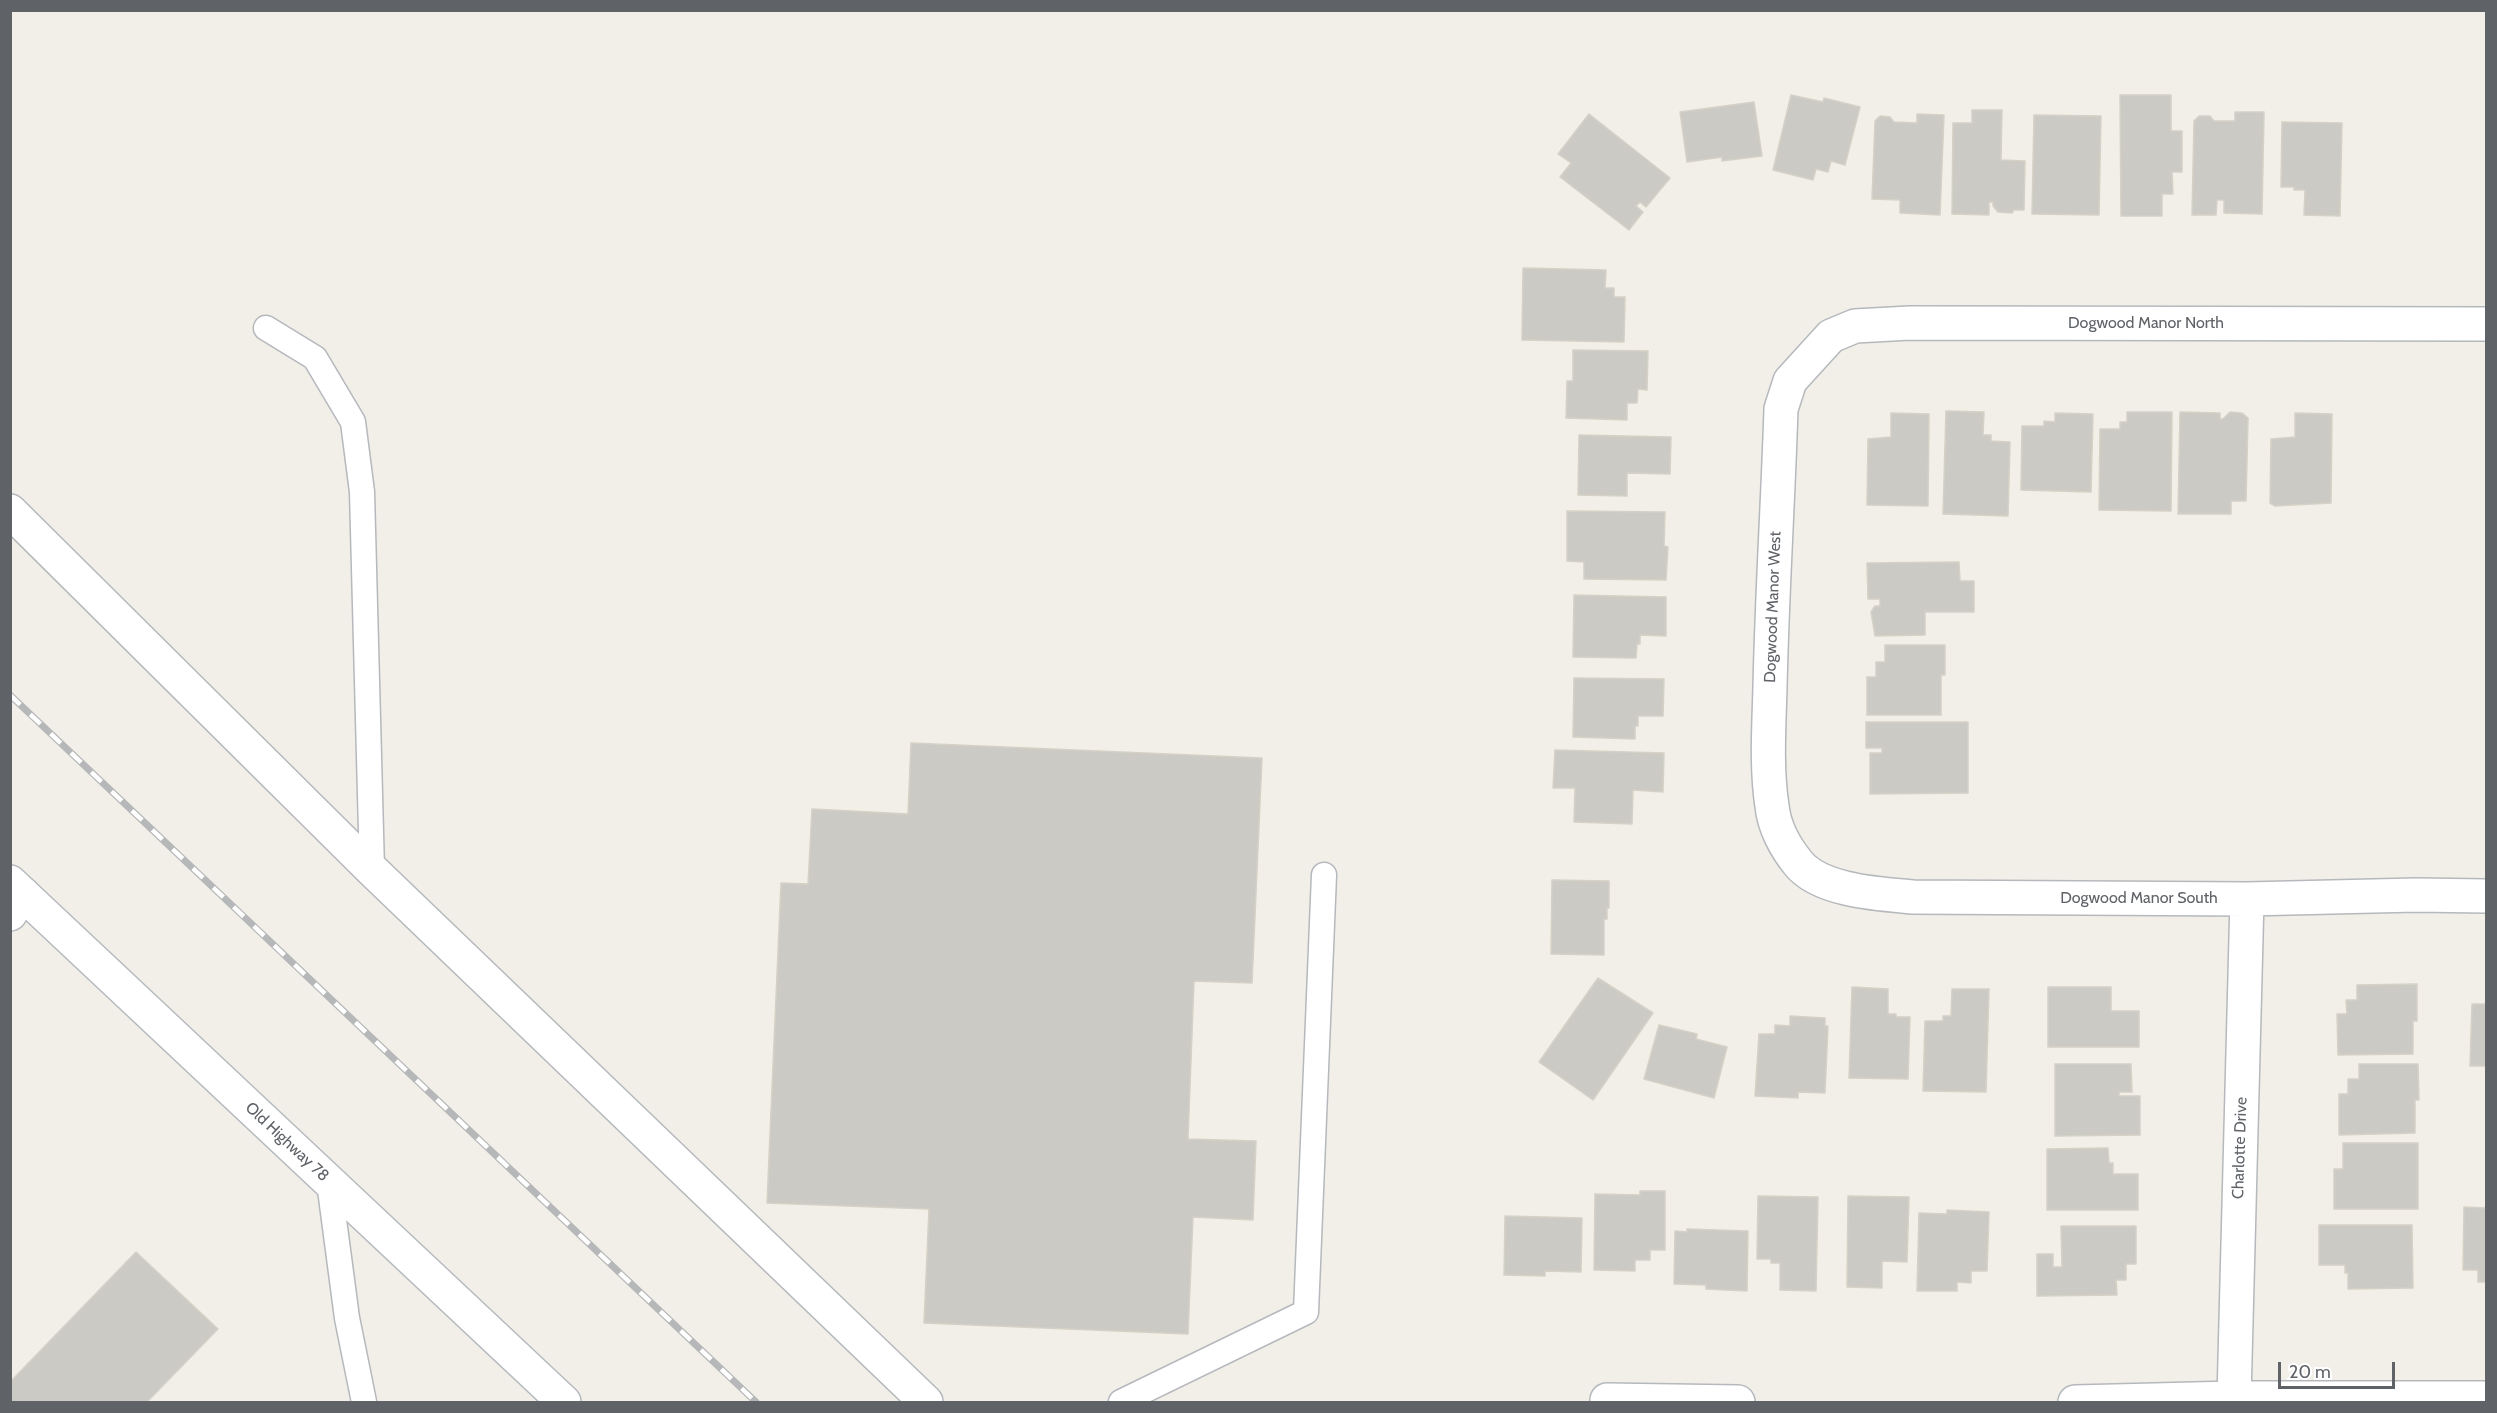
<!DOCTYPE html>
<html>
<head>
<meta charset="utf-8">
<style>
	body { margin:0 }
	#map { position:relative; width:2497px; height:1413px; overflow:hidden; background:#f1efe8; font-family:Cabin,sans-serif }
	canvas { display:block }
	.frame { position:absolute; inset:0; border:12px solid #5f6368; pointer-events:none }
	.scale { position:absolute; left:2278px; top:1362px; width:117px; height:27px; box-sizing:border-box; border:3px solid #5f6368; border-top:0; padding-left:8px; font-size:18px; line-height:21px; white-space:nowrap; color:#5f6368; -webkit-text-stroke:4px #fff; paint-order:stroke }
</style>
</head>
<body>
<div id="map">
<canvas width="2497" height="1413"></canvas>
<div class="frame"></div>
<div class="scale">20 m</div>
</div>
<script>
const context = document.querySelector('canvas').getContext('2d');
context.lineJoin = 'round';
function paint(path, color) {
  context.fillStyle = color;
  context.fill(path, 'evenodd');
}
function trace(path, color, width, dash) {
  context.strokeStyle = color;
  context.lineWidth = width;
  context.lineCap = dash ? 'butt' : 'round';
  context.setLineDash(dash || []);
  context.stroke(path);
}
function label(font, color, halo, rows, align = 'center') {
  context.font = font + ' Cabin,sans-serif';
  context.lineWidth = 5;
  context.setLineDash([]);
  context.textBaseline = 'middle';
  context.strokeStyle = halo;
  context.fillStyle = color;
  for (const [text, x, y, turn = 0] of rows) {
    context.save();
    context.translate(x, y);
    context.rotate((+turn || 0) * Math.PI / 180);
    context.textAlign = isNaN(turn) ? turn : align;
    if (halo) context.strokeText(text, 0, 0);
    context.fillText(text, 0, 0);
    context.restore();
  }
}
const building = new Path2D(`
	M1791,95L1823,102L1824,98L1860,107L1845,165L1831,161L1828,172L1816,169L1813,180L1773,170Z
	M2120,95H2171V131H2182V172H2172L2173,194H2162V216H2121Z
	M1754,102L1762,156L1722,161V157L1687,162L1680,112Z
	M1972,110H2002L2001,160L2025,161L2024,210H2014L2012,213L1998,212L1993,206V202H1989V215L1952,214L1953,123H1972Z
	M2235,112H2264L2262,214L2224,213V200H2217L2216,215H2192L2194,121L2199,116H2210L2214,121H2235Z
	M1589,114L1670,178L1646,207L1640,202L1636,206L1643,212L1629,230L1560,177L1571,163L1558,154Z
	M1917,114L1944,115L1940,215L1900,213V200L1872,199L1875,121L1880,116L1890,117L1894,122L1917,123Z
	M2034,115L2101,116L2099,215L2032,214Z
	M2282,122L2342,123L2340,216L2304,215L2305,190H2294V187H2281Z
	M1523,268L1606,270L1605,288H1614V297H1625L1624,342L1522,340Z
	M1573,350L1648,351L1647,390L1638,389L1637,403H1627V420L1566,418L1567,381H1573Z
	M1946,411L1984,412L1983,435H1991V441L2010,442L2008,516L1943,514Z
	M2127,412H2172L2171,511L2099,510L2100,429H2120V422H2127Z
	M2180,412L2220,413V419H2223L2230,412L2242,413L2248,418L2246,501H2231V514H2178Z
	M1891,413L1929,414L1928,506L1867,505L1868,439L1891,437Z
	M2055,413L2093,414L2091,492L2021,490L2022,426H2044V421L2055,422Z
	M2295,413L2332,414L2331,503L2275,506L2270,503L2271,439L2295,437Z
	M1579,435L1671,437L1670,474L1627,473V496L1578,495Z
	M1567,511L1665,512L1664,546L1668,547L1666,580L1584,579V562L1567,561Z
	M1959,562L1960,581H1974V612H1925V635L1875,636L1871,612L1875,606H1880V599H1868L1867,563Z
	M1574,595L1666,597V636L1640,635V644H1637L1636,658L1573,657Z
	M1885,645H1945V675H1941V715H1867V677H1876V662H1885Z
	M1574,678L1664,679L1663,716H1638V726H1635V739L1573,737Z
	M1866,722H1968V793L1870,794V753H1882V748H1866Z
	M911,743L1262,758L1252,983L1194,981L1188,1139L1256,1141L1253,1220L1193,1217L1188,1334L924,1323L929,1209L767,1203L781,883L808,884L812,809L908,814Z
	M1555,750L1664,753L1663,792L1633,790L1632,824L1574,822L1575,788H1553Z
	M1552,880L1609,881V908H1607V919H1604V955L1551,954Z
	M1598,978L1653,1013L1593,1100L1539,1062Z
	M2417,984V1021H2413V1054L2338,1055L2337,1014H2347L2346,1000H2357V985Z
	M1852,987L1888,989V1014H1896V1017H1910L1908,1079L1849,1078Z
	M2048,987H2111V1011H2139V1047H2048Z
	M1952,989H1989L1986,1092L1923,1091L1925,1021H1943V1016H1951Z
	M2472,1004H2486V1066H2470Z
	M1790,1016L1825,1018V1026H1828L1825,1093L1798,1092V1098L1755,1096L1759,1034H1775V1025L1790,1026Z
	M1659,1025L1697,1034L1696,1039L1727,1047L1714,1098L1644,1079Z
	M2055,1064H2131L2132,1092H2119V1096H2140V1135L2055,1136Z
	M2359,1064H2418L2419,1100H2415V1133L2339,1135V1094H2348V1079H2359Z
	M2343,1143H2418V1209H2334V1169H2343Z
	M2108,1148L2109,1163H2113V1174H2138V1210H2047V1149Z
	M1640,1191H1665V1250H1650V1260H1635V1271L1594,1270L1595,1194L1640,1195Z
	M1758,1196L1818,1197L1816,1291L1780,1290V1263H1771V1259H1757Z
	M1848,1196L1909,1197L1907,1262L1882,1261V1288L1847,1287Z
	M2464,1207L2486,1208V1282H2478V1270H2463Z
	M1947,1210L1989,1212L1987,1271H1971V1283L1957,1282V1291H1917L1919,1213L1947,1214Z
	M1505,1216L1582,1218L1581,1272L1545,1271V1276L1504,1275Z
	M2319,1225H2412L2413,1288L2348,1289V1273H2345V1265H2319Z
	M2061,1226H2136V1264H2126V1280H2116L2117,1295L2037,1296V1254H2053V1267H2062Z
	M1687,1229L1748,1231L1747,1291L1706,1289V1285L1674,1284L1675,1231L1687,1232Z
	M136,1252L218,1329L147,1402H10V1382Z`);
paint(building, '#cccac5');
trace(building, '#d6d1c6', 1.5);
const service = new Path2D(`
	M266,328L315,358L353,422L362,492L372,870
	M329,1182L347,1318L364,1402
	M1121,1402L1306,1312L1324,875`);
const minor = new Path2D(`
	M2486,324L1910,323L1855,326L1831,336L1790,381L1781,409C1778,502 1772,594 1770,687C1769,726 1766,767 1772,806C1774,826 1785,847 1798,863C1820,891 1880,894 1913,897L2247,899L2416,895L2486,896
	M10,511L372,870L926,1402
	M10,914L23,894
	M2234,1398L2247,899
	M1607,1400L1738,1402
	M2075,1402L2234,1398H2486`);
const secondary = new Path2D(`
	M10,882L564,1402`);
trace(service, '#b5b8bc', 27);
trace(minor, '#b5b8bc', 36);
trace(secondary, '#b6babf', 36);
trace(service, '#fff', 24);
trace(minor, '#fff', 33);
trace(secondary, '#fff', 33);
const rail = new Path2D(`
	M10,695L756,1402`);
trace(rail, '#b6b7b8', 7);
trace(rail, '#fff', 4.5, [14]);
label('16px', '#5f6368', '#fff', [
	["Dogwood Manor North",2146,323],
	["Dogwood Manor West",1773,607,-88],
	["Dogwood Manor South",2139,898],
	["Old Highway 78",287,1142,43],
	["Charlotte Drive",2240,1148,-88]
]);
</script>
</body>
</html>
